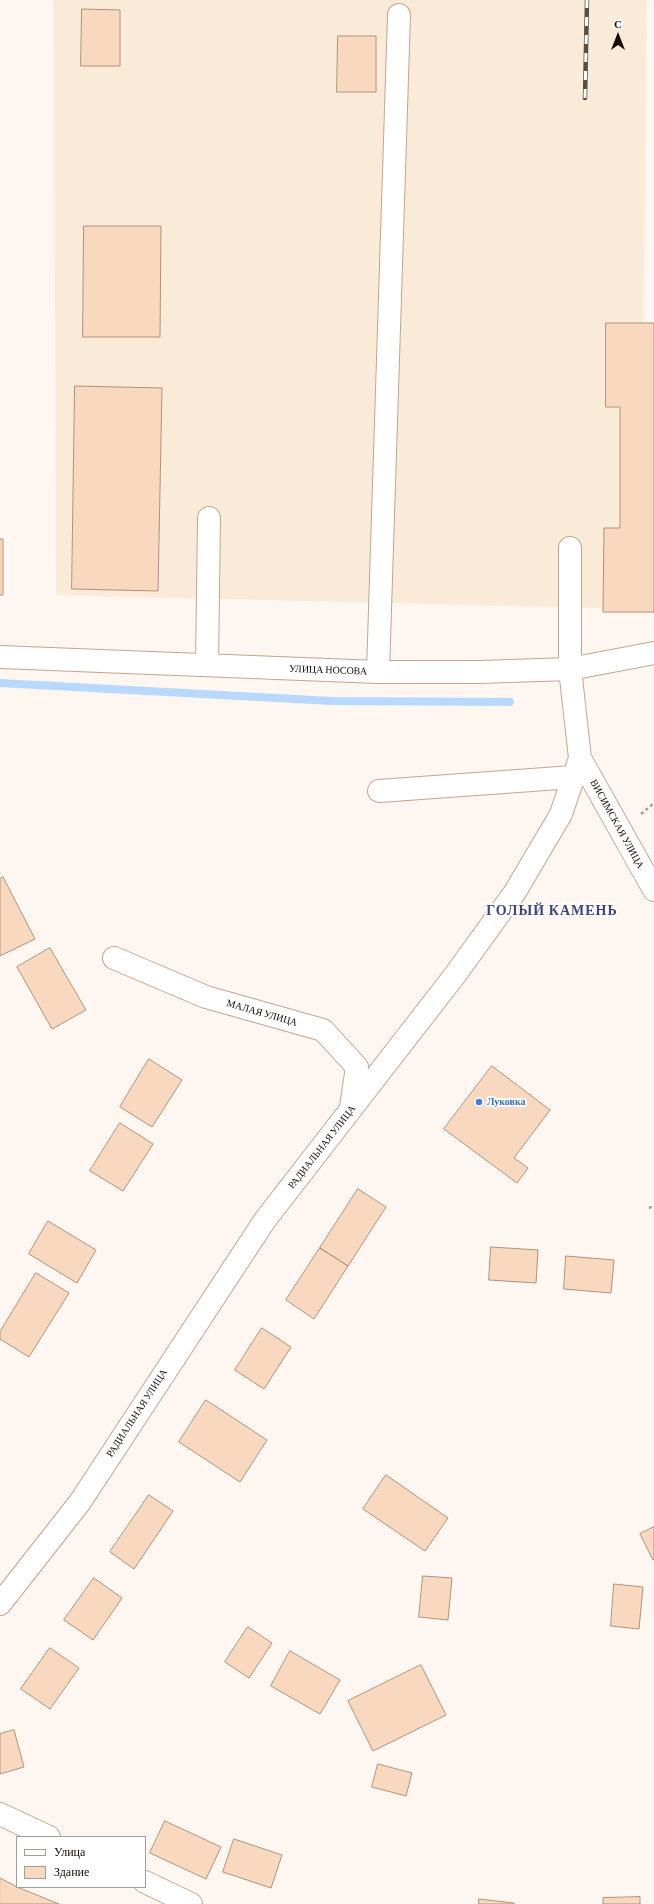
<!DOCTYPE html>
<html>
<head>
<meta charset="utf-8">
<style>
	body { margin:0 }
	#map { position:relative; width:654px; height:1904px; overflow:hidden; background:#fdf6f1; font-family:"Crimson Pro",serif }
	canvas { display:block }
	.legend { position:absolute; left:16px; top:1836px; width:130px; height:52px; box-sizing:border-box; background:#fff; border:1px solid #a19d9a; margin:0; padding:5px 7px; list-style:none; font-size:12px; color:#140903 }
	.legend li { display:flex; align-items:center; gap:8px; height:20px }
	.legend b { width:20px; border:1px solid #a19d9a }
	.north { position:absolute; left:598px; top:16px; width:40px; height:40px; -webkit-text-stroke:3px #fff; paint-order:stroke; rotate:0deg; font-size:11px; font-weight:700; line-height:16px; text-align:center; color:#140903 }
	.north::after { content:''; display:block; margin:auto; width:14px; height:18px; background:#140903; clip-path:polygon(50% 0,100% 100%,50% 72%,0 100%) }
</style>
</head>
<body>
<div id="map">
<canvas width="654" height="1904"></canvas>
<ul class="legend">
<li><b style="height:5px;background:#fff"></b>Улица</li>
<li><b style="height:11px;background:#f8d9bf"></b>Здание</li>
</ul>
<div class="north">С</div>
</div>
<script>
const context = document.querySelector('canvas').getContext('2d');
context.lineJoin = 'round';
function paint(path, color) {
  context.fillStyle = color;
  context.fill(path, 'evenodd');
}
function trace(path, color, width, dash) {
  context.strokeStyle = color;
  context.lineWidth = width;
  context.lineCap = dash ? 'butt' : 'round';
  context.setLineDash(dash || []);
  context.stroke(path);
}
function label(font, color, halo, rows, align = 'center') {
  context.font = font + ' "Crimson Pro",serif';
  context.lineWidth = 3.5;
  context.setLineDash([]);
  context.textBaseline = 'middle';
  context.strokeStyle = halo;
  context.fillStyle = color;
  for (const [text, x, y, turn = 0] of rows) {
    context.save();
    context.translate(x, y);
    context.rotate((+turn || 0) * Math.PI / 180);
    context.textAlign = isNaN(turn) ? turn : align;
    if (halo) context.strokeText(text, 0, 0);
    context.fillText(text, 0, 0);
    context.restore();
  }
}
paint(new Path2D(`
	M54,0H647L640,609L56,595Z`), '#faebd8');
trace(new Path2D(`
	M0,683L332,701L510,702`), '#b9d8fe', 8);
const building = new Path2D(`
	M82,9L120,10V66H81Z
	M338,36H376V92H337Z
	M84,226H161L160,337H83Z
	M606,323H654V612H603L604,528H620V407H606Z
	M75,386L162,388L158,591L72,589Z
	M0,539H3V595H0Z
	M3,877L35,939L0,956V879Z
	M50,948L86,1010L52,1029L17,967Z
	M149,1059L182,1080L152,1127L120,1107Z
	M492,1066L550,1110L514,1158L528,1168L517,1183L444,1129Z
	M120,1123L153,1144L123,1191L90,1171Z
	M358,1189L386,1207L348,1266L320,1248Z
	M48,1221L96,1250L77,1283L29,1254Z
	M491,1247L538,1250L536,1283L489,1280Z
	M320,1248L348,1266L314,1319L286,1300Z
	M566,1256L614,1260L611,1293L564,1289Z
	M36,1273L69,1293L29,1357L0,1339V1332Z
	M262,1328L291,1347L264,1389L235,1370Z
	M206,1400L267,1440L240,1482L179,1442Z
	M386,1475L448,1518L425,1551L363,1509Z
	M149,1495L173,1511L134,1569L110,1552Z
	M654,1527V1559L653,1560L640,1534Z
	M423,1576L452,1578L448,1620L419,1617Z
	M94,1578L122,1598L93,1640L64,1620Z
	M614,1584L643,1587L639,1629L611,1626Z
	M248,1627L272,1643L249,1678L225,1662Z
	M50,1648L79,1668L50,1709L21,1689Z
	M290,1651L340,1680L320,1714L271,1686Z
	M421,1665L446,1715L373,1751L348,1701Z
	M14,1730L24,1767L0,1774V1734Z
	M378,1764L412,1773L406,1796L372,1787Z
	M165,1821L221,1847L206,1879L150,1853Z
	M234,1839L282,1855L271,1888L223,1872Z
	M0,1878L17,1887L59,1904H0Z
	M640,1897V1904H603V1898Z
	M479,1899L514,1903V1904H479Z`);
paint(building, '#f8d9bf');
trace(building, '#af9279', 1);
const minor = new Path2D(`
	M0,657L378,672H479L570,669L654,653
	M207,665L209,518
	M378,672L399,15
	M580,758L654,890
	M379,791L573,777
	M114,958L206,997L323,1030L357,1067L351,1107
	M0,1604L80,1502L265,1220L455,975L515,892L561,814L580,758L570,669V548
	M0,1814L49,1837
	M145,1882L191,1904`);
trace(minor, '#c4a48e', 24);
trace(new Path2D(`
	M641,814L654,803
	M649,1208L654,1206`), '#a89f9a', 2.5, [3, 3]);
trace(minor, '#fff', 22);
const rail = new Path2D(`
	M585,98L587,0`);
trace(rail, '#564d47', 4.5);
trace(rail, '#fff', 3, [9]);
for (const [x, y, r, color] of [
	[479,1102,4,"#3f7fe0"]
]) {
  const dot = new Path2D();
  dot.arc(x, y, r, 0, 2 * Math.PI);
  context.fillStyle = color;
  context.fill(dot);
  trace(dot, '#fff', 1.5);
}
label('10px', '#140903', '#fff', [
	["УЛИЦА НОСОВА",328,670,2],
	["ВИСИМСКАЯ УЛИЦА",617,824,61],
	["МАЛАЯ УЛИЦА",262,1013,16],
	["РАДИАЛЬНАЯ УЛИЦА",322,1147,-52],
	["РАДИАЛЬНАЯ УЛИЦА",137,1413,-57]
]);
label('bold 10px', '#366cbe', '#fff', [
	["Луковка",487,1102]
], 'left');
context.letterSpacing = '1px';
label('bold 14px', '#3f427f', '#fff', [
	["ГОЛЫЙ КАМЕНЬ",552,911]
]);
context.letterSpacing = '0px';
</script>
</body>
</html>
